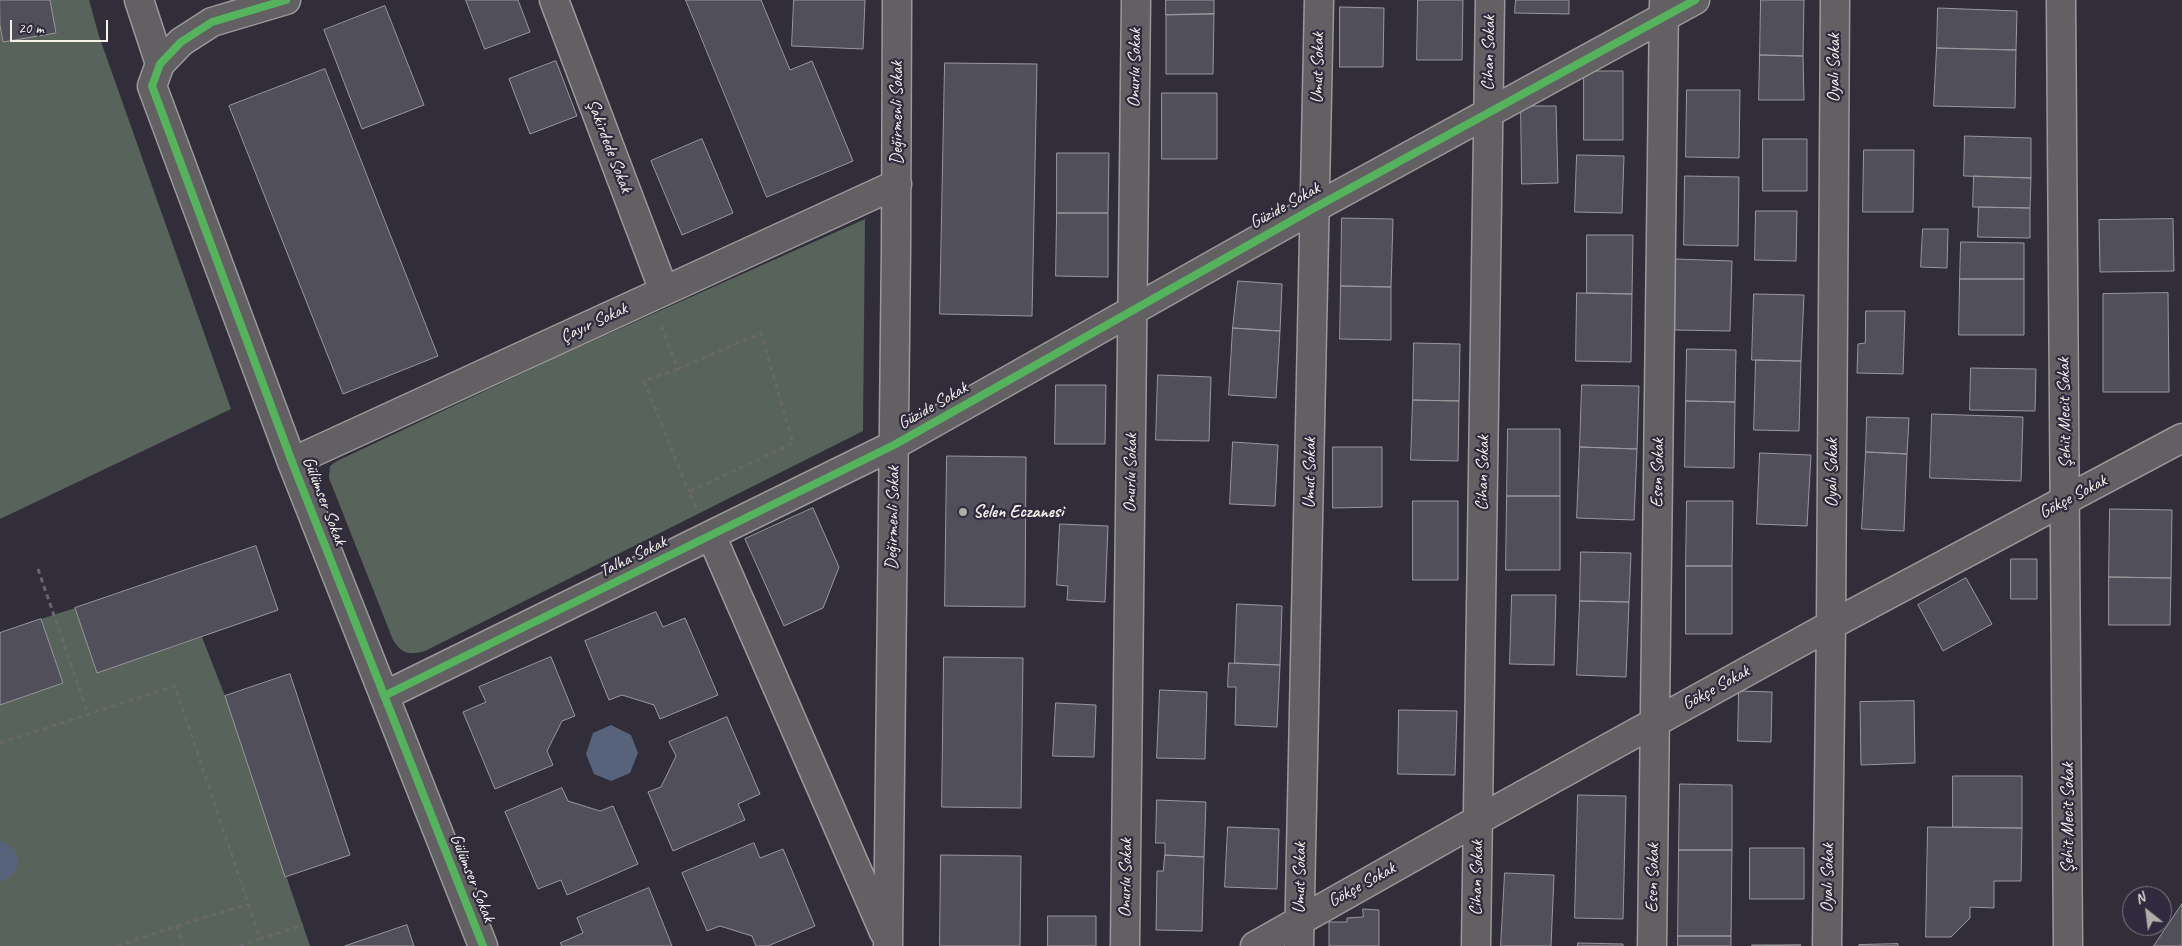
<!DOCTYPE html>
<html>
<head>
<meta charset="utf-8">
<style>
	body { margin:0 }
	#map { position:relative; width:2182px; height:946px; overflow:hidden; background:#312e39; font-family:Caveat,sans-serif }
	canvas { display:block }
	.north { position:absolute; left:2122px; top:886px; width:50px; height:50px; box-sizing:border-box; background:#2f2a3d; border:1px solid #7e7a81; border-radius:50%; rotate:331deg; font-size:14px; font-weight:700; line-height:20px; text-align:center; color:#f4f1e8 }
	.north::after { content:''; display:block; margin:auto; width:18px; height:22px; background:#b0adab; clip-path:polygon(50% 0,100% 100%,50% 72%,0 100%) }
	.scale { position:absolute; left:10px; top:20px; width:98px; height:22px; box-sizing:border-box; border:2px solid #f4f1e8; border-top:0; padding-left:6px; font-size:15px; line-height:18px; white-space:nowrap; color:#f4f1e8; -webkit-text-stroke:4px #2f2a3d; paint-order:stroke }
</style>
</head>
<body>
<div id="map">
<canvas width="2182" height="946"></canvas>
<div class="north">N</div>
<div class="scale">20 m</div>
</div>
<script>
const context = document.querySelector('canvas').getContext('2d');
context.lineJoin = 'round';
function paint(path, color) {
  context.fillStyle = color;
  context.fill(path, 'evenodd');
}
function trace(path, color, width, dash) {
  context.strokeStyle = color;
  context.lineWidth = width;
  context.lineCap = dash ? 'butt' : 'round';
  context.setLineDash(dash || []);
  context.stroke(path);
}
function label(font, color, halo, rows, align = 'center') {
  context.font = font + ' Caveat,sans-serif';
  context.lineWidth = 4.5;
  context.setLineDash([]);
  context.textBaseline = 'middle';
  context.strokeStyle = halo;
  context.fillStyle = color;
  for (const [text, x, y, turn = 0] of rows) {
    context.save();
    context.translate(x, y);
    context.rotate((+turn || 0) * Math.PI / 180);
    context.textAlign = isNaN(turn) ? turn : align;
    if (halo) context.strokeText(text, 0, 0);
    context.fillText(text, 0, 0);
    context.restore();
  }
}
paint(new Path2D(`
	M0,0H89L99,36L231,409L0,519Z
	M865,219L863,431L425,651C409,655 403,655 393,640L329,478L330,466L337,461L557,357Z
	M75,608L97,673L202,637L225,696L310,946H0V705L63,683L41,619Z`), '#57635b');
paint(new Path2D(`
	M611,725L631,735L638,753L630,773L611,781L594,774L586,754L593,733Z
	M0,841C14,843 24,860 14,873C11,877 4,880 0,882Z`), '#57637b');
const building = new Path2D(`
	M0,0H50L56,33L3,42L0,25Z
	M466,0H518L530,32L485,49Z
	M686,0H761L790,70L812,61L853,161L767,197Z
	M794,0H865L863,49L792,46Z
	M1166,0H1214V14L1166,15Z
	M1418,0H1463L1462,60H1417Z
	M1516,0H1569V14L1515,13Z
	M1761,0H1804L1803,56L1760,55Z
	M385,6L424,105L362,129L324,30Z
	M1340,7L1384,8L1383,67H1340Z
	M1938,8L2017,11L2016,50L1937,48Z
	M1214,14L1213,74H1166V15Z
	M1937,48L2016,50L2015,108L1934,106Z
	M1760,55L1803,56L1804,100H1759Z
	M556,61L577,116L530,134L509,79Z
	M945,63L1037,64L1032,316L940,314Z
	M325,69L438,356L343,394L229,106Z
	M1584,71H1623V140H1584Z
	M1687,90H1740L1739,158L1686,157Z
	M1162,93H1217V159H1162Z
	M1521,106H1556L1558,183L1522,184Z
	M1965,136L2031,138V178L1964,176Z
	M702,139L733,213L682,235L651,161Z
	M1763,139H1807V191H1763Z
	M1864,150H1914L1913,212H1863Z
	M1057,153H1109L1108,213H1057Z
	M1577,155L1624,156L1622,213L1575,212Z
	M1685,176L1739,177L1738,246L1684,245Z
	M1974,176L2031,178L2030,208L1973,207Z
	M1979,207L2030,208V238L1978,237Z
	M1756,211H1797L1796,261L1755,260Z
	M1057,213H1108V277L1056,276Z
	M1342,218L1393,219L1391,287L1341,286Z
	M2173,219L2174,271L2100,272L2099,220Z
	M1923,229H1948L1947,268L1921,267Z
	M1587,235H1633L1632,294L1587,293Z
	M1961,242L2024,243V279H1960Z
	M1676,259L1732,261L1730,331L1675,330Z
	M1960,279H2024V335H1959Z
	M1238,281L1282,284L1280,331L1233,328Z
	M1341,286L1391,287V340L1340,339Z
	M1577,293L1632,294L1631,362L1576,361Z
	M2168,293L2169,392H2103V294Z
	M1754,294L1804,295L1801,361L1752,360Z
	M1866,311H1905L1903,374L1857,373L1858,344L1865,343Z
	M1233,328L1280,331L1276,398L1229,395Z
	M1414,343L1460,344L1459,401L1413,400Z
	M1687,349L1736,350L1735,402L1686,401Z
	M1756,360L1801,361L1799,431L1754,430Z
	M1971,368L2036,369L2035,411L1970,410Z
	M1158,375L1211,377L1209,441L1156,440Z
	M1056,385H1106L1105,444H1055Z
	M1582,385L1639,386L1637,449L1580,447Z
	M1413,400L1459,401L1458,461L1411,460Z
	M1686,401L1735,402L1734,468L1685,467Z
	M1932,414L2023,417L2021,481L1930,478Z
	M1867,417L1909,418L1907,454L1866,452Z
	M1508,429H1560V496H1507Z
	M1233,442L1278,445L1275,506L1230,504Z
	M1333,447H1382V507L1333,508Z
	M1580,447L1637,449L1634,520L1577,518Z
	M1866,452L1907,454L1904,531L1862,529Z
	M1760,453L1811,455L1807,526L1757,524Z
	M947,456L1026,457L1025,607L945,606Z
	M1507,496H1560V570H1506Z
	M1413,501H1458V580H1413Z
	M1687,501H1733L1732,566H1686Z
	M813,508L839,567L823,608L784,626L745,539Z
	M2110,509L2172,510L2171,578L2109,577Z
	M1060,524L1108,526L1105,602L1067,600L1068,586L1057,585Z
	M256,546L278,610L97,673L75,608Z
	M1581,552L1631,553L1629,602L1580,601Z
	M2011,559H2037V599H2011Z
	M1686,566H1732V634H1686Z
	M2109,577L2171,578L2170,625H2109Z
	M1966,578L1992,624L1943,651L1918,605Z
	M1512,595H1556L1554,665L1510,664Z
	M1580,601L1629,602L1626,677L1577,675Z
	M1237,604L1282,606L1280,665L1235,663Z
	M656,612L663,627L685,618L718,695L660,719L654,705L622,695L609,700L585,641Z
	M41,619L63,683L0,705V633Z
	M551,657L575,716L562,721L547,751L553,765L495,789L463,712L486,702L479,687Z
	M944,657L1023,658L1021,808L942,807Z
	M1229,663L1280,665L1277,727L1235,725L1236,687H1228Z
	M290,674L350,855L285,877L225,696Z
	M1160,690L1207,692L1205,759L1157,758Z
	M1739,691L1772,692L1771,742L1738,741Z
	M1914,701L1915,763L1861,765L1860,702Z
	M1056,703L1096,705L1094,757L1053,756Z
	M1399,710L1457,711L1455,775L1398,774Z
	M727,717L760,794L738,804L745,820L673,851L648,792L661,787L676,756L669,742Z
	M1953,776H2022V828L1953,827Z
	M1680,784L1732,785V850H1679Z
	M562,788L568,801L600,811L613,806L638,864L567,895L561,880L538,889L505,812Z
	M1578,795L1626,796L1623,919L1575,918Z
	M1157,800L1206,802L1204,857L1165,855V843H1156Z
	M1228,827L1279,829L1277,889L1225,887Z
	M1928,827L2022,828L2021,881H1994V908L1970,907V918L1951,937H1926Z
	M754,843L760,858L783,849L815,926L768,946H756L752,936L720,926L707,931L682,873Z
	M1750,848H1804V899H1750Z
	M1679,850H1732L1731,936H1678Z
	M941,855L1021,856L1020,946H940Z
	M1165,855L1204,857L1202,931L1156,930L1157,871H1163Z
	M1505,873L1554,875L1551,946H1501Z
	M649,888L672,946H562L560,943L583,933L577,918Z
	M2182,904V946H2154Z
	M1363,909L1379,910V946H1329V922H1347V918L1363,917Z
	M1048,916H1096V946H1048Z
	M407,925L414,946H345Z
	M1678,936H1731V946H1678Z
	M1578,943L1623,944V946H1578Z
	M1898,944V946H1859V945Z
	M1752,945H1801L1752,946Z`);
paint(building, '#514f59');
trace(building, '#9a989b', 1);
const minor = new Path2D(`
	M139,0L160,64
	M286,0L212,22L181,42L160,64L152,86L292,462L483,946
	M554,0L664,291
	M2061,0L2068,946
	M292,462L897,184
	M711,535L884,932
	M384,696L894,445L1316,207L1695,0
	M888,946L896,249L897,0
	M1125,946L1136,0
	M1255,946L1478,820L1831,625L2182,438
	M1299,946L1319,0
	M1476,946L1490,0
	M1652,946L1664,3
	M1827,946L1831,625L1835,0`);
trace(minor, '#9a989b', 31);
trace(new Path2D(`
	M661,326L678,369L761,333L793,443L689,492L697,509
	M678,369L644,381L689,492
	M38,569L88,714
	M0,743L175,686L260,939L303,925
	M177,926L249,904
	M117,946L177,926L183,946
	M239,946L260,939`), '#68666b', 3, [5, 4]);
trace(minor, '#626063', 28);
trace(new Path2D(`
	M286,0L212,22L181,42L160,64L152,86L292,462L483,946
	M384,696L894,445L1316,207L1695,0`), '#56b35d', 8);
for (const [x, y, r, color] of [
	[963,512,5,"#b0adab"]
]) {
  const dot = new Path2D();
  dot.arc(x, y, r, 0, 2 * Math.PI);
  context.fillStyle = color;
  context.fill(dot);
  trace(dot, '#2f2a3d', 2);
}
label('18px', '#f4f1e8', '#2f2a3d', [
	["Cihan Sokak",1489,53,-89],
	["Onurlu Sokak",1135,68,-89],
	["Umut Sokak",1318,68,-89],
	["Oyalı Sokak",1834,68,-90],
	["Değirmenli Sokak",897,113,-90],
	["Şakirdede Sokak",609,146,69],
	["Güzide Sokak",1285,206,-29],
	["Çayır Sokak",594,323,-25],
	["Güzide Sokak",933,406,-30],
	["Şehit Mecit Sokak",2065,413,-91],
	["Onurlu Sokak",1131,473,-89],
	["Umut Sokak",1310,473,-89],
	["Cihan Sokak",1483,473,-89],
	["Esen Sokak",1658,473,-89],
	["Oyalı Sokak",1832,473,-90],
	["Gökçe Sokak",2073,497,-28],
	["Gülümser Sokak",324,501,69],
	["Değirmenli Sokak",893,518,-89],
	["Talha Sokak",633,557,-26],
	["Gökçe Sokak",1716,688,-29],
	["Şehit Mecit Sokak",2068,818,-90],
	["Gülümser Sokak",472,878,68],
	["Onurlu Sokak",1126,878,-89],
	["Umut Sokak",1300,878,-89],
	["Cihan Sokak",1477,878,-89],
	["Esen Sokak",1653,878,-89],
	["Oyalı Sokak",1828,878,-89],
	["Gökçe Sokak",1362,885,-29]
]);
label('bold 18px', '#f4f1e8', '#2f2a3d', [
	["Selen Eczanesi",973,512]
], 'left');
</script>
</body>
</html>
